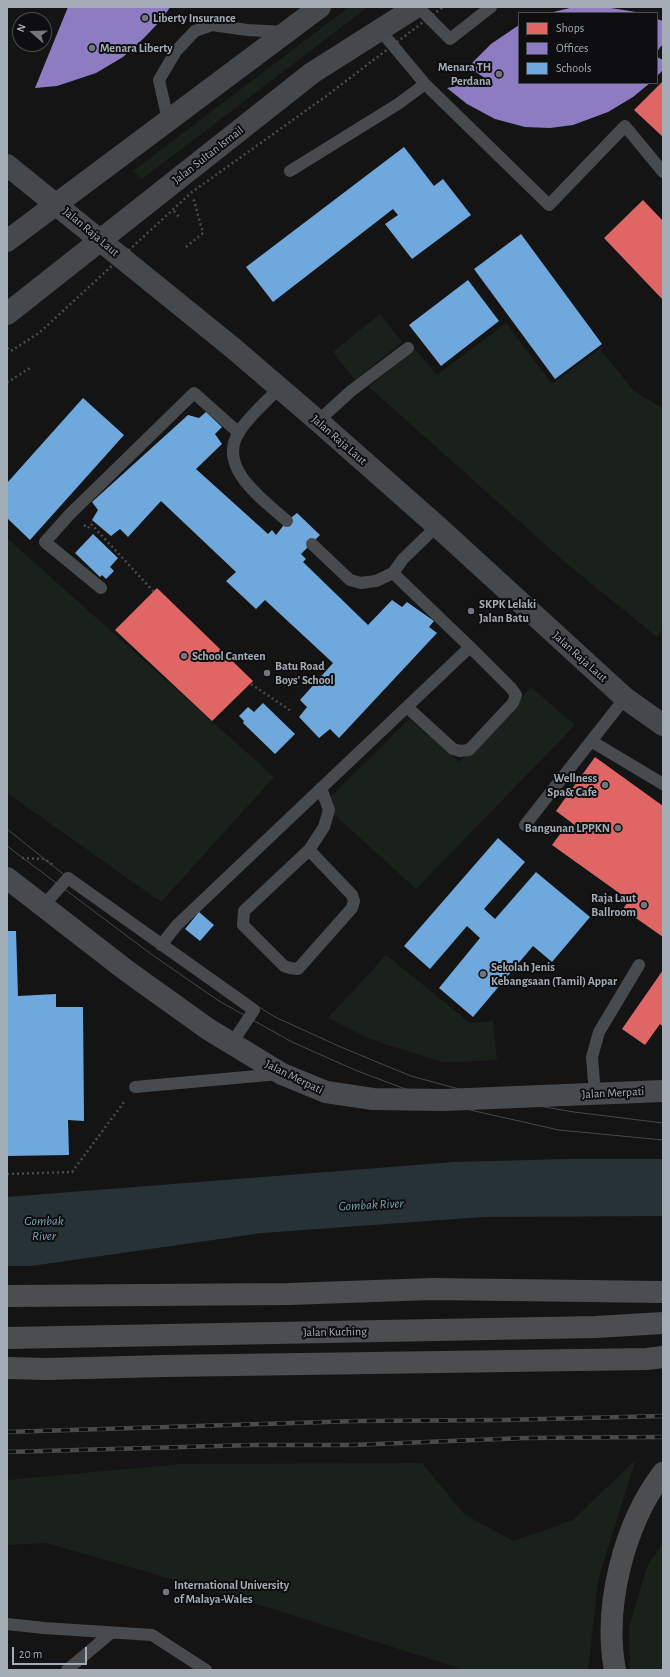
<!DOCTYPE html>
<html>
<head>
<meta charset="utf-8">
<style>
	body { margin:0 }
	#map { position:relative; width:670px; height:1677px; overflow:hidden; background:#141414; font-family:"Alegreya Sans",sans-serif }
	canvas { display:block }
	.frame { position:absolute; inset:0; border:8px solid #a4adb6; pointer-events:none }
	.legend { position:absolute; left:518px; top:12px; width:140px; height:72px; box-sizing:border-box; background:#0e0e10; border:1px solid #4a4e52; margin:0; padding:5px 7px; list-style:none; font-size:12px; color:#a4adb6 }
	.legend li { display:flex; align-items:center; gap:8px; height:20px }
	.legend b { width:20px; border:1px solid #4a4e52 }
	.north { position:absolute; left:12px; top:12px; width:40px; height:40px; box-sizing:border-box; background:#0e0e10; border:1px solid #4a4e52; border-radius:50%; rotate:290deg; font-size:11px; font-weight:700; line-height:16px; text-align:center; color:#a4adb6 }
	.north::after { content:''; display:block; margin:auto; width:14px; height:18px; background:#72777d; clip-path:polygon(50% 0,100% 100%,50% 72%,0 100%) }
	.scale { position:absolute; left:12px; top:1647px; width:75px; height:18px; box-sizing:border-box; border:2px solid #a4adb6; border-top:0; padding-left:5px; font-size:12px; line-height:14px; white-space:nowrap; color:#a4adb6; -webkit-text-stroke:3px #0e0e10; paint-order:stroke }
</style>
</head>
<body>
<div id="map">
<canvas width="670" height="1677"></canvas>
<div class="frame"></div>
<ul class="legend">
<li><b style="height:11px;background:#e06666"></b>Shops</li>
<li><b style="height:11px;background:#8e7cc3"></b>Offices</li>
<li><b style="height:11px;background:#6fa8dc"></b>Schools</li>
</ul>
<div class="north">N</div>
<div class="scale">20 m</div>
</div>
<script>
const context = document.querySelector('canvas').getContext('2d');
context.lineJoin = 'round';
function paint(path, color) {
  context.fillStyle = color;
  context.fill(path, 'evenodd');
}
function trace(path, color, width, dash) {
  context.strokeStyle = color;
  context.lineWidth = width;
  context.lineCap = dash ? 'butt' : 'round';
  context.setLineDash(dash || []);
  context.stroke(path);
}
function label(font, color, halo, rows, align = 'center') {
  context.font = font + ' "Alegreya Sans",sans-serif';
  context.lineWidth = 4;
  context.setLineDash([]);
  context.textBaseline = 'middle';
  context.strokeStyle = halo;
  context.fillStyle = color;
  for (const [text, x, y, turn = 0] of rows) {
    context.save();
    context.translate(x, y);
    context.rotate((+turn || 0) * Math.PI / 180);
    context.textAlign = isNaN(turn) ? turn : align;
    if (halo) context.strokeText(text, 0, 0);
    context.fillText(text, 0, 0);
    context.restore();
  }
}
paint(new Path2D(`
	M349,7H368L142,179L133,171Z
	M380,314L402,342L355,380L333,352Z
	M506,323L552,384L600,349L633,390L663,409V629L657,637L566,563L369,387L415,349L437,375Z
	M7,538L274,777L161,902L7,793Z
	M531,687L575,725L416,889L323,804L409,719L459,762Z
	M386,955L470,1023L493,1021L497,1060L444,1063L370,1039L328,1018Z
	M636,1459L598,1580L588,1670H465L254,1603L46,1543L7,1545V1480L181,1464L422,1463L464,1514L513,1541L573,1520Z
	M663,1542V1670H630L629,1627L647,1567Z`), '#1a211a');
paint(new Path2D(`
	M567,1159H663V1216L483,1217L262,1233L31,1266H7V1197L454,1162Z`), '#273236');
paint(new Path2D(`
	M663,81V137L634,110Z
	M643,200L663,221V300L604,238Z
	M157,588L253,681L212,721L115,630Z
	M595,757L663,806V937L623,909L629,900L552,845L566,826L572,831L576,826L556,811Z
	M663,970V1027L660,1024L645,1045L622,1029Z`), '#e06666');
paint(new Path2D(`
	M68,7H170L163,18L144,38L123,57L96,73L57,86L35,88Z
	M574,7H605L636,12L549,13Z
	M657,19L663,21V46H661L657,52Z
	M519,25V83H650L633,97L608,112L573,125L550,128L525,127L495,119L467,104L447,88L488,80L468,67L491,44Z
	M657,57L663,60V70L657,76Z`), '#8e7cc3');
paint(new Path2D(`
	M404,147L434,186L443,179L471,215L412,259L385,224L398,215L393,209L273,302L246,267Z
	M521,234L602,344L555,379L474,269Z
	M468,280L499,321L441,366L409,325Z
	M83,398L124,435L30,540L7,518V483Z
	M206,412L222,427L215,434L222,444L196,469L268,534L272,530L276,535L287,521L297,513L320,535L301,554L306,559L303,562L368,625L392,600L402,607L407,602L434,621L429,627L437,633L339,738L330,729L319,738L299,717L307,707L300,700L333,663L265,600L256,609L226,581L236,572L161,501L128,537L120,529L111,536L92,520L98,510L92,502L188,415L199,418Z
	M93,534L118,558L110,567L114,571L106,579L102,575L100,577L75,553Z
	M263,703L295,734L275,754L243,723L244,721L239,716L248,707L254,712Z
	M498,838L525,862L484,909L495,919L536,872L590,917L552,962L533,946L473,1017L439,988L480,938L467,926L430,969L404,946Z
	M199,912L214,925L200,941L185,929Z
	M7,931H16L18,996L56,994V1007H83L84,1121L68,1120L69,1155L7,1156Z`), '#6fa8dc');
trace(new Path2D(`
	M174,211L179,217
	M186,247L203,233L193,197
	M7,381L8,382L30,368
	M84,525L88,528L91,524L154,592
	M251,684L291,711
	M22,858L45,859L54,866
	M7,1174L72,1172L124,1102`), '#4a4b4f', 2.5, [2, 3]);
trace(new Path2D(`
	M418,7L450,39L491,7
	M425,84L549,205L625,126L663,172
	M168,120L159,80L176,51L195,31L212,25L247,30L284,32
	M290,171L398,104L425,84L380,30
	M279,388C266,402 249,416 239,432C216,468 264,500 287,521
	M318,421L351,391L408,348
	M312,544L350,580L361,583L376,581L393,573L403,559L437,526
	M101,588L45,542L70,514L194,393L239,433
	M407,707L453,749L460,751L469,750L513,703L516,695L511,688L470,647
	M591,741L663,784
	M525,825L625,698
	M309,850L244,911L243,925L284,966L290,968L298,969L352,908L354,901L352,895L309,850L324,827L329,810L321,788
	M43,906L68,878L254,1010L232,1043
	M161,945L177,925L470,647L393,573
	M135,1087L279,1074
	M595,1094L592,1057L599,1032L639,965
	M7,1624L44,1628L152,1635L206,1670
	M67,1670L111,1633`), '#484b4d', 12);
trace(new Path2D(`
	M7,878L127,971L208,1029L282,1074L326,1092L373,1099L444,1100L663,1091`), '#484b4d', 22);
trace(new Path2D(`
	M7,165L233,348L318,421L437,526L625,698L663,725
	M7,241L320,7
	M7,314L312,73L416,7`), '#46494b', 22);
trace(new Path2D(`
	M7,1296L289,1294L432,1289L663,1292
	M7,1338L596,1327L663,1323
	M7,1368L47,1369L165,1366L647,1359L663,1357
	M615,1670C603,1607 624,1524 663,1473`), '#4b4d4e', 22);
trace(new Path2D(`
	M7,829L83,890L180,958L275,1017L343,1048L411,1076L492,1098L574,1112L663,1123
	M7,846L151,954L219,1001L292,1042L355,1070L448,1105L559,1130L663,1140`), '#484a4c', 1);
const rail = new Path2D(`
	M7,1432L357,1421L503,1420L663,1416
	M7,1452L253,1445H353L524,1438L663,1437`);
trace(rail, '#484a4c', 4.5);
trace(rail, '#0e0e10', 3, [9]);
trace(new Path2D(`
	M7,348L11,351L39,333L192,192L325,97L443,7`), '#4a4b4f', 2.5, [2, 3]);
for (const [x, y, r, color] of [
	[145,18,4,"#72777d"],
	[92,48,4,"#72777d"],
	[499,74,4,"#72777d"],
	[471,611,4,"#72777d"],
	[184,656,4,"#72777d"],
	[267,673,4,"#72777d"],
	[605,785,4,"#72777d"],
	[618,828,4,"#72777d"],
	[644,905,4,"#72777d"],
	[483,974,4,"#72777d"],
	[166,1592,4,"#72777d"]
]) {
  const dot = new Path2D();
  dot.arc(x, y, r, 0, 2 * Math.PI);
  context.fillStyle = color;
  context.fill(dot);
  trace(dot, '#0e0e10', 1.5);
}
label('bold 12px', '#a4adb6', '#0e0e10', [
	["Liberty Insurance",153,18],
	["Menara Liberty",100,48],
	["Menara TH",491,67,"right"],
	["Perdana",491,81,"right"],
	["SKPK Lelaki",479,604],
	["Jalan Batu",479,618],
	["School Canteen",192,656],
	["Batu Road",275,666],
	["Boys' School",275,680],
	["Wellness",597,778,"right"],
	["Spa& Cafe",597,792,"right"],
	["Bangunan LPPKN",610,828,"right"],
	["Raja Laut",636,898,"right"],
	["Ballroom",636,912,"right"],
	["Sekolah Jenis",491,967],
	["Kebangsaan (Tamil) Appar",491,981],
	["International University",174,1585],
	["of Malaya-Wales",174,1599]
], 'left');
label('12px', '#a4adb6', '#0e0e10', [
	["Jalan Sultan Ismail",208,155,-38],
	["Jalan Raja Laut",91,232,40],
	["Jalan Raja Laut",339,440,41],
	["Jalan Raja Laut",580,657,42],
	["Jalan Merpati",294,1077,26],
	["Jalan Merpati",613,1093,-3],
	["Jalan Kuching",335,1332,-1]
]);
label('italic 13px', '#78a2b3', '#0e0e10', [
	["Gombak River",371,1205,-3],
	["Gombak",44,1221],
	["River",44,1236]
]);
</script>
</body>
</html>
